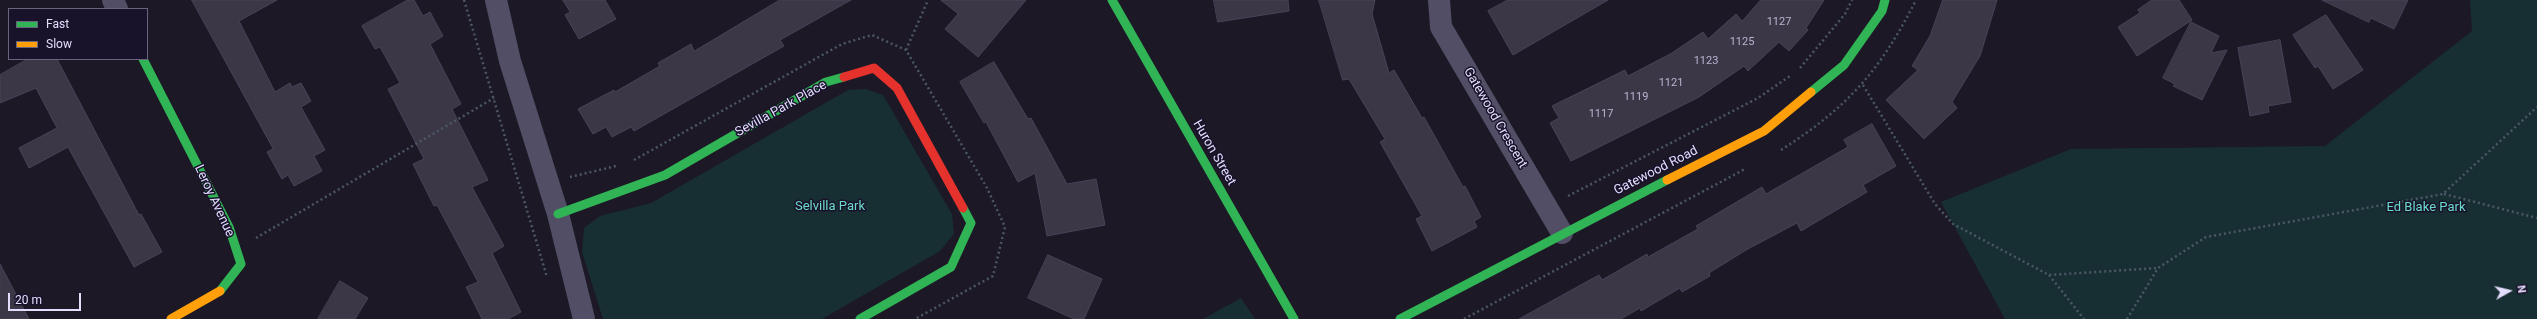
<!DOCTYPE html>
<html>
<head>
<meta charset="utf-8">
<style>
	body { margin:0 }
	#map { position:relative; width:2537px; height:319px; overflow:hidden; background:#1c1825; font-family:Roboto,sans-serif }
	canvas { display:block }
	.legend { position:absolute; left:8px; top:8px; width:140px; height:52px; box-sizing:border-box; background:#19122b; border:1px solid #6a647f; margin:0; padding:5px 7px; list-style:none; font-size:12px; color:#e4defe }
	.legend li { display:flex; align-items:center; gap:8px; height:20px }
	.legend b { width:20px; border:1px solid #6a647f }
	.north { position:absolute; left:2489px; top:271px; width:40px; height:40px; -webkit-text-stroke:3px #19122b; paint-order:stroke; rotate:82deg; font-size:11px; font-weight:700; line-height:16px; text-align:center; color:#e4defe }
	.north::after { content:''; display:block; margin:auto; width:14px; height:18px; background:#e4defe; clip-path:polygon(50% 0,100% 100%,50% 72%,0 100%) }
	.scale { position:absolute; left:8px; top:293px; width:73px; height:18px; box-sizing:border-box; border:2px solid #e4defe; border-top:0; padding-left:5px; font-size:12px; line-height:14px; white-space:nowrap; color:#e4defe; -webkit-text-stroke:3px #19122b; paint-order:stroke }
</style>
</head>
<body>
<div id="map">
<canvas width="2537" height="319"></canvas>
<ul class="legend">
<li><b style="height:5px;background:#30b455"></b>Fast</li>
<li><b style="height:5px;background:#ff9f0a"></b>Slow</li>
</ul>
<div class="north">N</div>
<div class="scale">20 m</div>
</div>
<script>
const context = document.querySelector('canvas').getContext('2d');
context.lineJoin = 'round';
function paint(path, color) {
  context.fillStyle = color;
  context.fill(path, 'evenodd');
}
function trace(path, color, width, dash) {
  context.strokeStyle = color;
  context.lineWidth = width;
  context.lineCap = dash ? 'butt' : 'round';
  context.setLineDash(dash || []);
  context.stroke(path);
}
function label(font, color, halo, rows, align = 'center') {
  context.font = font + ' Roboto,sans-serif';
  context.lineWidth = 3;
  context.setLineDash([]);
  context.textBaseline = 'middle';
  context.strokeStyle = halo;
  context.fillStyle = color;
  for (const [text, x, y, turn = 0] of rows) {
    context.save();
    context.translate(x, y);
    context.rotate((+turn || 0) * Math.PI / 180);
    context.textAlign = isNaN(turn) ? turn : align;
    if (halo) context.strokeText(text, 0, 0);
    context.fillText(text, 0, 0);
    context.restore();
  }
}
paint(new Path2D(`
	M2470,0H2537V319H2005L1941,202L2071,149L2325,146L2472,31Z
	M866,89L883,95L952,214L954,234L940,251L822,319H603L582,252L584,228L600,216L651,203L848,90Z
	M1241,298L1255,319H1202H1203Z`), '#172f33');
const building = new Path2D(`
	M192,0H277L239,21L275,92L290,83L292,87L301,83L311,101L301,107L325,150L314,156L322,171L294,186L288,175L282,179L267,152L273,149Z
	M408,0H414L423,16L430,12L443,36L430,44L461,104L452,109L488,180L472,187L504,246L492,253L521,312L508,319H482L466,287L478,282L437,205L434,206L413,164L424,159L388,89L400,83L380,47L375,49L362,26Z
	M563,0H605L616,19L579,39L565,15L570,12Z
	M780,0H851L780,40L784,46L634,131L631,127L612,137L606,127L593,134L578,109L614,90L615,92L660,66L658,63L691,44L694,51Z
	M941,0H1026L978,57L945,29L958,14Z
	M1214,0H1288L1289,11L1218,22Z
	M1319,0H1375L1372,14L1389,73L1394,70L1422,118L1424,117L1463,187L1465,186L1481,217L1474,221L1477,227L1432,251L1416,219L1422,216L1380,142L1385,139L1349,79L1343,80Z
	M1508,0H1608L1513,55L1488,11Z
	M1761,0H1824L1806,28L1808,30L1789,51L1779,42L1748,71L1744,66L1699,97L1571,161L1550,123L1559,118L1552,106L1625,70L1628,76L1672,53L1703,32L1708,39L1736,14L1742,21Z
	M1943,0H1997L1980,56L1952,102L1957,108L1924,139L1886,100L1918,70L1912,66L1930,36Z
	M2152,0H2179L2192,20L2137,56L2118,27L2140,13L2138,10Z
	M2322,0H2408L2394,29L2371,18L2369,22Z
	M2326,15L2363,70L2333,89L2318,66L2315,68L2293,35Z
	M2191,22L2219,36L2211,53L2227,50L2202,100L2173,86L2175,84L2163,78Z
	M2280,40L2291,102L2268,106L2269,112L2250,116L2238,48Z
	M28,59H57L139,215L141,214L162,252L134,267L68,147L29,168L19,148L57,128L36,88L0,103V75Z
	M994,62L1028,119L1031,118L1067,184L1096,179L1105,225L1047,236L1035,173L1018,182L986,122L984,123L960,82Z
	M1872,124L1896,166L1863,185L1867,192L1801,231L1797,223L1746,250L1709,273L1710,276L1682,292L1680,288L1641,311L1640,308L1621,319H1519L1599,275L1602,280L1647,254L1648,257L1698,229L1696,226L1762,187L1766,194L1848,147L1844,140Z
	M1048,255L1102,279L1084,319H1074L1028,298Z
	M0,264L29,319H0Z
	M340,281L368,298L355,319H318Z`);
paint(building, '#3b3746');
trace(building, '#494358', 1);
trace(new Path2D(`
	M464,0L547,277
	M906,50L928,0
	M1800,68L1845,14L1852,0
	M1863,85L1935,204L1953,224L2049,275L2158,268
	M1781,150C1848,107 1880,71 1916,0
	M634,160L842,44L872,35L906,50L987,188L1005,227L993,276L915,319
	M570,177L616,166
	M2444,194L2537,218
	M1568,196L1758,98L1790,76
	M256,238L494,98
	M2049,275L2084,319
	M1464,319L1745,169
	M2127,319L2158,268L2206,237L2443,194L2537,107`), '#4c5766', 2.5, [2, 3]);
trace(new Path2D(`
	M113,0L117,9
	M496,0L510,61L558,214L584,319
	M1439,0L1441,27L1562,233`), '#514e65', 22);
trace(new Path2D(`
	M1112,0L1294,319
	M143,59L229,227L241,264L220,291
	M1811,92L1844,65L1882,11L1885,0
	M558,214L665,175L826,82L844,77
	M860,319L951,267L971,223L963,208
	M1400,319L1667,180`), '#30b455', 9);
trace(new Path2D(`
	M1667,180L1764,131L1811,92
	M171,319L220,291`), '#ff9f0a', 9);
trace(new Path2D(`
	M844,77L874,68L897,88L963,208`), '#e5322d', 9);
label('11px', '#bab4d0', null, [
	["1127",1779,22],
	["1125",1742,42],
	["1123",1706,61],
	["1121",1671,83],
	["1119",1636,97],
	["1117",1601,114]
]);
label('13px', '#e4defe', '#19122b', [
	["Sevilla Park Place",781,109,-29],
	["Gatewood Crescent",1495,118,60],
	["Huron Street",1214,153,60],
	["Gatewood Road",1656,171,-27],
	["Leroy Avenue",214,201,65]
]);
label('13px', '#6bdcca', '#19122b', [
	["Selvilla Park",830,207],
	["Ed Blake Park",2426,208]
]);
</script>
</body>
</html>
